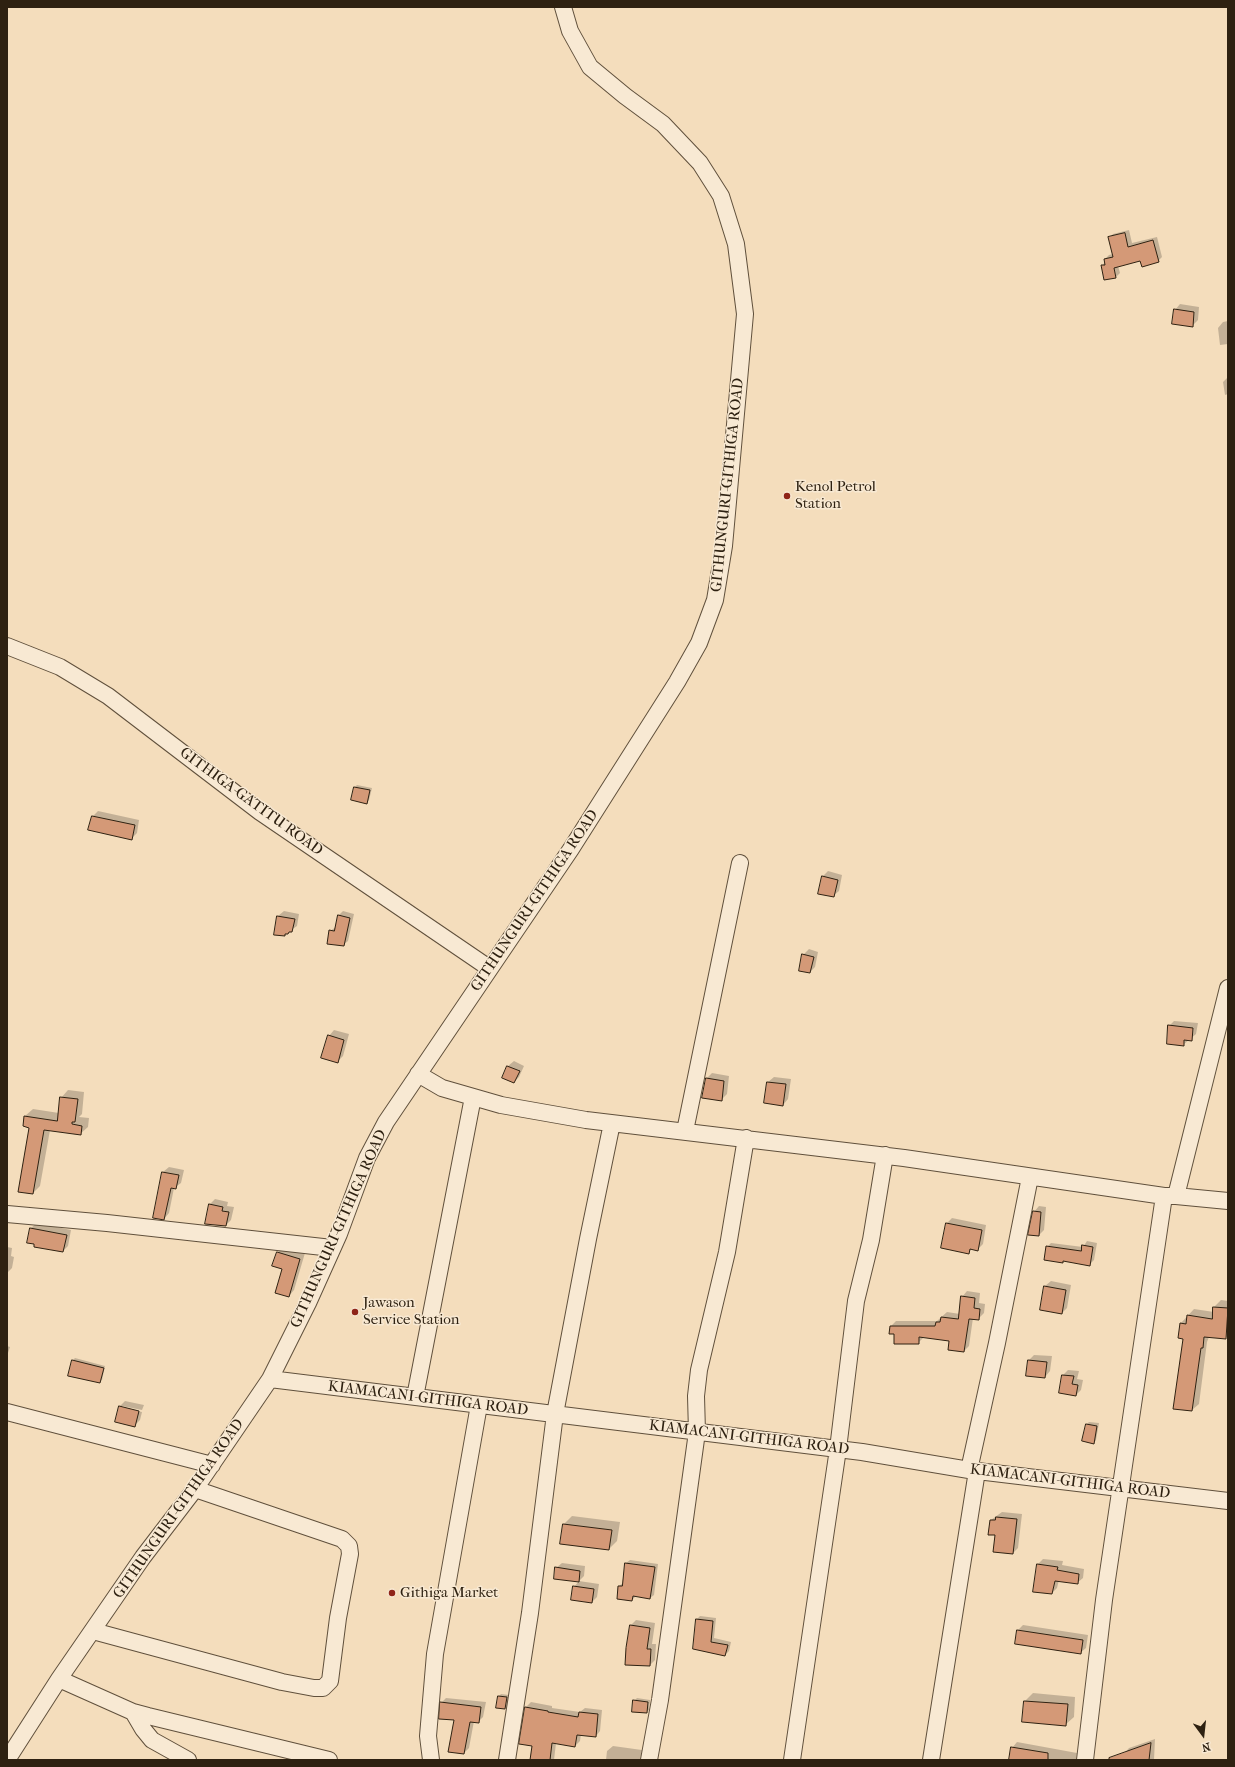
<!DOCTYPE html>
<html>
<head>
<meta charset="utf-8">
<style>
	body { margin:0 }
	#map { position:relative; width:1235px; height:1767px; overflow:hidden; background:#f4ddbc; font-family:"IM FELL French Canon",serif }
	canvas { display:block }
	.frame { position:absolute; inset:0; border:8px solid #2e2111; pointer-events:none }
	.north { position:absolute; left:1183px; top:1715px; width:40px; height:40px; -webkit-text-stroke:3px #f8e9d3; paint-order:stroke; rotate:165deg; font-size:11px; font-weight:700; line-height:16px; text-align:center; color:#2e2111 }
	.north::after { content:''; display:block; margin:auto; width:14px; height:18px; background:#2e2111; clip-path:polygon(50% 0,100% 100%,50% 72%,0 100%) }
</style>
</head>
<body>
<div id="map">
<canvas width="1235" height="1767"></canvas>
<div class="frame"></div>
<div class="north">N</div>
</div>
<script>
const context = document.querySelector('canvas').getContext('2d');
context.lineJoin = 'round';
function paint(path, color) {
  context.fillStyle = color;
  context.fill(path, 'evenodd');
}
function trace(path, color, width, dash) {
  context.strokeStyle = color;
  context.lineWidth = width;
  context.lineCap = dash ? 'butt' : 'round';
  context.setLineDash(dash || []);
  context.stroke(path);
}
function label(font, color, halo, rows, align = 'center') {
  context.font = font + ' "IM FELL French Canon",serif';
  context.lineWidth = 3;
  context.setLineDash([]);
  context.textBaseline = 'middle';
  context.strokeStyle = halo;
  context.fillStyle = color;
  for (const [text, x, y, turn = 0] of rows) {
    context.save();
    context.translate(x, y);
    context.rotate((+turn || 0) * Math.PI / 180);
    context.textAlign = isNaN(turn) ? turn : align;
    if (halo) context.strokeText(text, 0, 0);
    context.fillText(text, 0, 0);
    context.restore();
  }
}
paint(new Path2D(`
	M1129,230L1132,243L1157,237L1162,257L1158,261L1141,260L1118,266L1120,273L1116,277L1105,279L1102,266L1105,262V259L1109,255L1113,254L1109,238L1113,234Z
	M1180,304L1199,307L1198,320L1192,326L1175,310Z
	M1228,321V344L1220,345L1218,328L1223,322Z
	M1228,377V394L1225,395L1223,382Z
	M357,785L372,788L369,800L367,803L355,787Z
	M98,811L139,820L137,833L132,838L89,829L93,816Z
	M828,871L842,875L839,891L833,896L822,877Z
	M284,911L299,914L297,926L284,935L275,934L278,916Z
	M343,911L354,914L348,941L343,945L330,931L336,927L339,915Z
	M809,949L818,952L815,967L810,972L803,955Z
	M1174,1021L1198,1023L1196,1034L1183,1045L1169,1026Z
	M334,1030L349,1034L343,1056L337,1062L329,1036Z
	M514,1061L524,1066L519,1077L514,1082L503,1077L508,1066Z
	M712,1073L729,1076L727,1094L721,1100L706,1079Z
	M774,1077L791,1079L788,1099L783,1105L768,1082Z
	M68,1090L84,1092L82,1114L79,1117L89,1118L88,1127L80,1134L50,1130L40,1186L33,1193L30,1127L25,1116L33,1109L59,1113L61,1098Z
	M169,1167L184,1170L181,1183L174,1188L169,1213L164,1219L154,1218L163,1172Z
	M215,1199L228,1202L227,1206L234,1207L231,1220L226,1225L206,1223L210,1204Z
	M1039,1206L1046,1207L1044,1230L1039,1235L1034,1212Z
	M952,1218L986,1225L983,1244L977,1250L972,1249L968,1252L947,1223Z
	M37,1223L71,1230L68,1246L63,1251L31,1228Z
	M1087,1241L1097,1243L1094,1260L1090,1264L1047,1247L1051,1243L1083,1247Z
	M7,1247L12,1248L11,1256L14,1257L12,1268L7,1273Z
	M283,1247L305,1253L294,1290L289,1296L283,1268L274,1265L278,1252Z
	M1051,1281L1071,1285L1067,1308L1062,1313L1045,1286Z
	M967,1291L980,1293L979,1303L985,1304L984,1313L978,1319L973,1318L969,1346L964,1351L949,1349L950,1341L924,1337L918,1343L890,1333L891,1326L896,1321H937L947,1312L960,1314L962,1297Z
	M1221,1300L1228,1301V1336L1225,1338L1209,1337L1207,1342L1199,1404L1192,1410L1181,1323L1194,1309L1214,1312V1307Z
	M7,1346L10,1347L7,1356Z
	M1034,1355L1052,1356L1050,1371L1045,1377L1027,1375L1029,1360Z
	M75,1358L105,1366L102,1380L99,1382L73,1360Z
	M1068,1370L1079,1371L1077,1379L1083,1380L1081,1390L1076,1395L1060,1392L1063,1375Z
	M125,1401L144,1405L142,1410L122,1406V1408L142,1412L140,1420L135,1425L119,1407Z
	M1089,1422L1099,1423L1096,1440L1094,1443L1084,1441L1087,1424Z
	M1002,1512L1022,1514L1018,1548L1013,1553L996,1535L991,1520Z
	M572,1516L620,1522L617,1541L609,1549L564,1524Z
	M1043,1559L1063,1561L1062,1565L1084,1569L1083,1578L1077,1583L1059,1580L1057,1588L1052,1593L1034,1591L1038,1564Z
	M630,1560L658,1564L654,1595L650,1598L636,1596L632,1600L619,1586L623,1583L626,1563Z
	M562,1563L585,1566L584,1576L579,1581L556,1568Z
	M579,1581L599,1584L597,1597L592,1602L574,1587Z
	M700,1616L716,1618L714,1638L731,1642L729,1651L725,1655L694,1649L697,1619Z
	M636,1620L655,1623L652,1644H656L655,1660L650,1665L631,1625Z
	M1023,1625L1088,1635L1086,1648L1080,1653L1018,1630Z
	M1033,1693L1075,1697L1074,1717L1065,1725L1023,1721L1025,1701Z
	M501,1694L509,1695L507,1706L505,1708L499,1696Z
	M446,1698L486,1702L483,1717L478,1722L474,1721L469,1748L464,1753L455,1719L441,1703Z
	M637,1698L650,1700L649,1710L646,1712L634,1701Z
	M531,1702L552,1706V1708L580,1712L585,1708L602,1710L600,1731L596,1736L581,1734L580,1741L575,1746L556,1743L554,1760H531L533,1745L520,1743L526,1707Z
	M1155,1739L1154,1760H1123L1124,1754L1129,1748Z
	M1017,1742L1077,1753L1076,1760H1010L1012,1748Z
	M613,1746L642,1750L640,1760H606L607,1751Z`), '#0003');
const building = new Path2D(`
	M1125,233L1128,247L1153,240L1159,262L1142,267L1140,261L1114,268L1116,278L1104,280L1101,265H1105L1104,259L1113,257L1108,237Z
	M1174,309L1194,312L1193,327L1172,324Z
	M354,787L370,790L367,804L351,800Z
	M92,816L135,825L132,840L88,830Z
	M822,876L838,880L834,897L818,894Z
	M338,915L350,918L344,946L327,944L329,930L334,931Z
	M277,916L295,919L292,932H289L288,934H285V936L274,935Z
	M802,954L814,957L810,973L799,971Z
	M1168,1025L1193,1028L1192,1041L1184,1040V1046L1167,1044Z
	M328,1035L344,1040L338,1063L321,1058Z
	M507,1066L520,1071L514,1083L502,1078Z
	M706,1078L724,1081L722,1101L702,1098Z
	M767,1082L786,1084L783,1106L764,1103Z
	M60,1097L78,1099L75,1122H72V1124L82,1126L81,1135L44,1130L33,1194L18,1192L29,1128L23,1126L24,1116L57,1121Z
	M162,1172L179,1175L176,1189L171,1188L164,1220L153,1218Z
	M209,1204L223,1207L222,1211L229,1212L226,1226L205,1224Z
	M1033,1211L1041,1212L1039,1236L1028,1235Z
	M946,1223L982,1230L978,1251L970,1249L969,1254L941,1248Z
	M30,1228L67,1235L63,1252L34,1247V1244L27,1243Z
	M1082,1245L1093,1247L1090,1266L1063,1261V1263L1044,1260L1046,1246L1081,1251Z
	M277,1252L300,1259L289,1297L275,1293L282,1269L272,1266Z
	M1044,1286L1066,1290L1062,1314L1040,1310Z
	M961,1296L975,1298L974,1308L980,1309L979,1320L969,1319L964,1352L948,1350L949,1341L919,1337V1344H894V1334H889L890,1326H935L936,1322H940L941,1317L958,1319Z
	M1213,1307L1228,1308L1226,1339L1204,1337L1203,1348H1201L1192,1411L1173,1409L1183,1339L1178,1338L1180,1323L1186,1324L1187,1315L1212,1319Z
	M72,1360L104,1368L100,1383L68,1376Z
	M1028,1360L1047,1362L1045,1378L1026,1376Z
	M1062,1375L1074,1376L1072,1384L1078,1385L1076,1396L1059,1393Z
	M119,1406L139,1411L135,1427L115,1422Z
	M1086,1424L1097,1426L1094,1444L1082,1441Z
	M996,1517L1017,1519L1013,1554L993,1552L995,1535H988L990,1520H995Z
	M563,1524L612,1530L609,1550L560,1544Z
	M625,1563L655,1567L650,1599L633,1596L632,1601L617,1599L618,1586H622Z
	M1037,1564L1058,1567L1057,1570L1079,1574L1078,1584L1055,1581L1052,1594L1033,1592Z
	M555,1567L580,1571L579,1582L554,1579Z
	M573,1586L594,1589L592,1603L571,1600Z
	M696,1619L713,1621L711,1642L728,1645L725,1656L693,1649Z
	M630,1625L650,1628L647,1649H651L650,1666L625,1665L626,1648Z
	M1017,1630L1083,1640L1081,1654L1015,1644Z
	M498,1696L507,1697L505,1709L496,1708Z
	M633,1700L648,1702L647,1713L632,1712Z
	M1024,1701L1068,1704L1066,1726L1022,1722Z
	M440,1702L481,1707L479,1723L470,1722L464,1754L448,1752L454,1720L439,1719Z
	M525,1707L548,1711V1712L578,1717L579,1712L598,1714L596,1737L577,1735L575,1747L552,1743L550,1760H530L532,1746L519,1744Z
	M1151,1743L1149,1760H1109V1758Z
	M1011,1747L1048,1753V1760H1009Z`);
paint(building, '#d49977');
trace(building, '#2e2111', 1);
const minor = new Path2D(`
	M7,646L60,667L108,696L260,812L489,968
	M418,1074L442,1088L501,1105L586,1120L904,1158L1164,1196H1176L1228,1201
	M685,1131L740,863
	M1176,1196L1228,988
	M7,1214L107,1223L332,1248
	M270,1379L862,1452L969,1470L1228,1501
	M415,1397L473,1097
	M7,1412L212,1465
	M969,1470L997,1343L1030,1177
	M93,1631L282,1682L314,1688H323L330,1681L338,1618L350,1554L349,1546L342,1539L195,1489
	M59,1679L133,1712L148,1716L329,1760
	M133,1712L143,1729L152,1740L188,1760
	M7,1760L59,1679L143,1557L195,1489L270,1379L308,1303L339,1234L367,1158L386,1122L571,849L677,682L699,643L715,600L724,546L745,314L736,244L721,196L700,163L663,124L625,96L590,67L570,31L563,7
	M431,1760L428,1736L435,1654L479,1405
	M507,1760L530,1613L555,1414L588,1239L612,1123
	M649,1760L660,1700L697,1432L696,1396L699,1370L727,1252L746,1138
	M792,1760L838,1449L856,1301L871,1240L885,1155
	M931,1760L977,1471
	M1085,1760L1104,1600L1164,1196`);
trace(minor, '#60503c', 18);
trace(minor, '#f8e9d3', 16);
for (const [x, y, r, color] of [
	[787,496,4,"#8f2418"],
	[355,1312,4,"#8f2418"],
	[392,1593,4,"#8f2418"]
]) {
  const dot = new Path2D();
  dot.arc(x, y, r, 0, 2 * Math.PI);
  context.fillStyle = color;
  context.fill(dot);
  trace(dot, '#f8e9d3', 1.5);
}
label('15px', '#2e2111', '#f8e9d3', [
	["GITHUNGURI-GITHIGA ROAD",728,485,-84],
	["GITHIGA-GATITU ROAD",251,802,36],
	["GITHUNGURI-GITHIGA ROAD",535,901,-56],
	["GITHUNGURI-GITHIGA ROAD",339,1229,-66],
	["KIAMACANI-GITHIGA ROAD",428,1399,7],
	["KIAMACANI-GITHIGA ROAD",749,1438,7],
	["KIAMACANI-GITHIGA ROAD",1070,1482,7],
	["GITHUNGURI-GITHIGA ROAD",179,1509,-55]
]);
label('15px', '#2e2111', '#f8e9d3', [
	["Kenol Petrol",795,487],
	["Station",795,504],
	["Jawason",363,1303],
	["Service Station",363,1320],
	["Githiga Market",400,1593]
], 'left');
</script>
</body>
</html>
